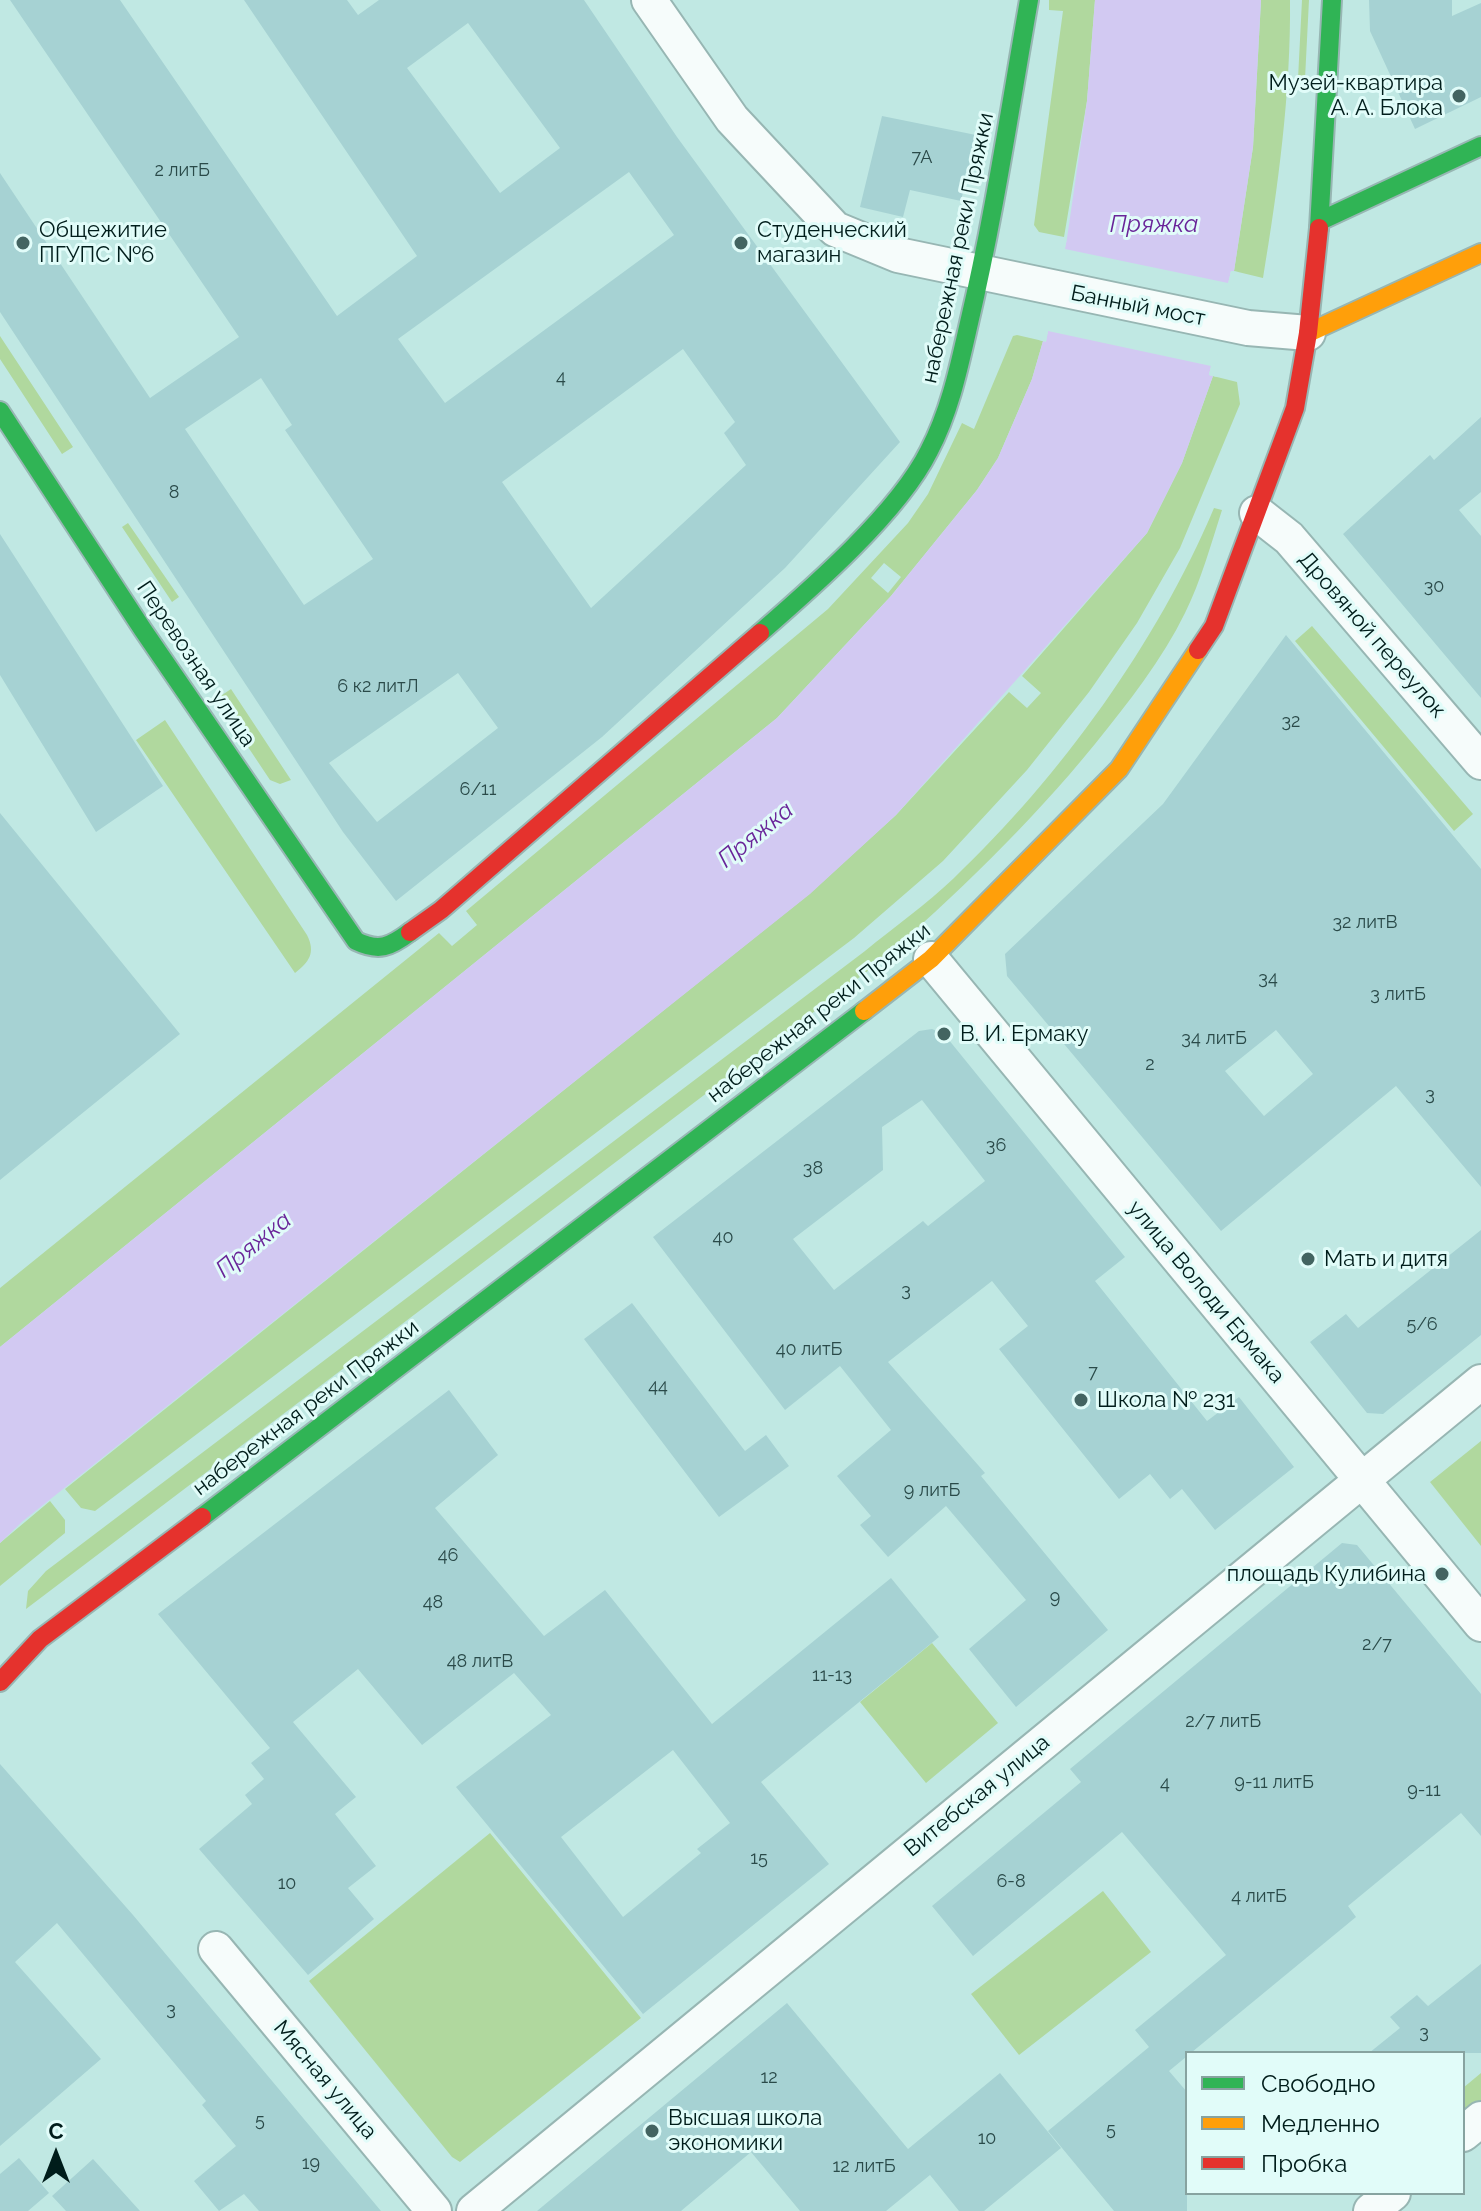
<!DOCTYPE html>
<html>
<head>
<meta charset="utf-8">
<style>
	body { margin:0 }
	#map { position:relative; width:1481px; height:2211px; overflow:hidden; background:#c0e8e3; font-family:Raleway,sans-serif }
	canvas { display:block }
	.legend { position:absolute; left:1185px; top:2051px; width:280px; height:144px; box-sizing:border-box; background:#e1fcf9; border:2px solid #87a3a0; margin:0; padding:10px 14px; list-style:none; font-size:24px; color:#001d1b }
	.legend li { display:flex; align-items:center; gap:16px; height:40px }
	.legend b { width:40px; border:2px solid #87a3a0 }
	.north { position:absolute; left:16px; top:2115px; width:80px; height:80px; -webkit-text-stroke:6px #e1fcf9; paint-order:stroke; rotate:0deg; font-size:22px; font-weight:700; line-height:32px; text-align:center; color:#001d1b }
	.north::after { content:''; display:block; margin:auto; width:28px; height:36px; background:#001d1b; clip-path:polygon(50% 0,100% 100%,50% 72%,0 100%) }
</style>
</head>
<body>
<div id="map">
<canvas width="1481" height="2211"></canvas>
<ul class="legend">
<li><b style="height:10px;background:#30b455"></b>Свободно</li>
<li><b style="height:10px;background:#ff9f0a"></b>Медленно</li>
<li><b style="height:10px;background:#e5322d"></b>Пробка</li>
</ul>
<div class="north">С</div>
</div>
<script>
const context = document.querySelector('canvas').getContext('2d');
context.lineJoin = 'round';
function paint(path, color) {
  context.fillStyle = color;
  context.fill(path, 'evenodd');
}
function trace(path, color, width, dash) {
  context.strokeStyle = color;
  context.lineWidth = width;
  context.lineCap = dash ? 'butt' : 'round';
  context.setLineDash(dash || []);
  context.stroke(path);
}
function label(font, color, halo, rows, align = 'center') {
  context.font = font + ' Raleway,sans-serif';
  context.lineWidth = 6;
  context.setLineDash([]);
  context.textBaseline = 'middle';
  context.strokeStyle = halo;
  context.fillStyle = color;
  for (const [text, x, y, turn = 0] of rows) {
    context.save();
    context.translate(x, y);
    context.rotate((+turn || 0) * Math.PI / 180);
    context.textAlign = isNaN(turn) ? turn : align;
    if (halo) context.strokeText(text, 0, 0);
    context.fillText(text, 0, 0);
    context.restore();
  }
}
paint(new Path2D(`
	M1049,0H1095L1087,101L1064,237L1039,232L1034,225L1063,11L1049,10Z
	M1261,0H1290C1291,92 1278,188 1263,278L1234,271L1253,147Z
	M1302,0H1309L1305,79H1298Z
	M1017,335L1043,341L1032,379L998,458L977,490L891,596L777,718L0,1347V1288L439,933L452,946L477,925L466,911L828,609L908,523L928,494L962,423L974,429L1013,336ZM884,563L901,577L888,593L871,578Z
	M0,336L73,447L62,454L0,359Z
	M1213,376L1237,382L1240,404L1180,548L1137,623L1089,692L1027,770L943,861L854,938L95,1511L81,1508L65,1489L809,894L896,815L1009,692L1027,708L1041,693L1022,676L1147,533L1182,463Z
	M1214,508L1222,510C1211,544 1201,581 1185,613C1162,660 1128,703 1095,744C1029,825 956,895 877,964L26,1609L28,1591L46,1571L865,951C894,927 927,904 954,878C1061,776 1157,643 1214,508Z
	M128,523L179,597L172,602L122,527Z
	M1312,626L1473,814L1454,831L1295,641Z
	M231,689L291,780L280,784L270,780L216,699Z
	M165,720L307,935C316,953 309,962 295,973L136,740Z
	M1481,1441V1546L1430,1482Z
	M50,1501L65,1520V1533L0,1586V1543Z
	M932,1643L998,1723L926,1783L860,1702Z
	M490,1833L641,2018L460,2162L452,2157L309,1981Z
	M1103,1891L1151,1952L1019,2055L971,1994Z
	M1481,2073V2102L1463,2117V2088Z`), '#b0d89e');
paint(new Path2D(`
	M1095,0H1261L1253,147L1234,271H1231L1209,375L1213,376L1182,463L1147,533L896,815L810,894L23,1521L0,1543V1347L777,718L891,596L977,490L998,458L1032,379L1043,341H1046L1067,238L1087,101Z`), '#d2c9f2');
paint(new Path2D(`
	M1060,237L1067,238L1065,249L1228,283L1231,271L1238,272L1234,275L1215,367L1217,377L1209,375L1211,366L1048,331L1046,342L1039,340Z`), '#c0e8e3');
paint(new Path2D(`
	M10,0H120L337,316L417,256L244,0H347L358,15L379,0H584L677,137L900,442L785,568L602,737L396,901L343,832L0,312V173L150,398L239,337ZM468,23L560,148L500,193L407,68ZM629,172L674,235L445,403L398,339ZM683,349L735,422L724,433L746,465L591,608L502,482ZM261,378L292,425L285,430L373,559L304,605L185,429ZM458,673L498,728L377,822L329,763Z
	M1369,0H1452V16L1481,3V97L1415,129L1370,31Z
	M882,116L976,135L961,201L910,190L903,217L860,207Z
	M1481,417V492L1459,510L1481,536V698L1343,534L1430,455L1434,460Z
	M0,534L163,786L96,832L0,675Z
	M1286,635L1481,869V1187L1396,1086L1221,1231L1007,976L1005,954L1163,804ZM1276,1030L1313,1074L1264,1116L1225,1071Z
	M0,813L180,1034L0,1180Z
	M932,1029L944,1034L1125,1257L1095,1281L1207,1421L1239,1397L1294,1467L1215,1530L1182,1489L1170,1499L1150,1474L1119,1499L999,1349L1028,1326L992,1281L888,1362L985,1473L981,1476L1108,1630L1016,1707L969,1649L1026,1600L946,1506L888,1557L860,1525L871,1516L837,1476L891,1430L840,1366L785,1410L653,1237L919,1031ZM922,1100L985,1181L928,1226L923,1221L834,1290L793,1239L883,1170L882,1127Z
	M1481,1230V1335L1383,1414L1367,1413L1310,1342L1346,1314L1358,1328Z
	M632,1303L745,1451L766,1435L789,1466L719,1517L584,1339Z
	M449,1390L498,1455L435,1508L544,1636L605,1590L712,1724L891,1578L939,1637L761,1782L829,1864L643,2014L456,1787L551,1715L514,1673L422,1745L358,1669L293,1722L356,1797L335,1814L376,1866L348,1888L374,1919L308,1975L199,1849L252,1804L245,1795L264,1779L251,1763L270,1748L158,1614ZM673,1750L730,1823L697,1849L701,1853L623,1917L561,1837Z
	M1342,1543L1357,1545L1481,1694V1836L1461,1813L1348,1906L1356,1917L1169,2071L1187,2092V2211H1114L1048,2131L1149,2047L1135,2030L1226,1955L1122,1832L973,1956L932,1906L1081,1782L1070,1769Z
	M0,1764L133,1915L381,2211H259L244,2194L219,2211L194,2181L236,2146L202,2105L206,2101L57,1923L15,1962L101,2059L0,2146Z
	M1481,1964V2053H1369L1400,2028L1390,2017L1417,1995L1428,2006Z
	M787,2003L908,2149L1000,2073L1061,2148L984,2211H959L930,2175L886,2211H800L751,2152L681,2211H537Z
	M19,2158L49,2193L28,2211H0V2174Z
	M93,2159L140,2211H66L52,2196Z`), '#a6d2d3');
const street = new Path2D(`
	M649,0L732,119L835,229L898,255L1248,328L1308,333
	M1257,513L1289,538L1481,762
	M931,959L1481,1624
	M216,1949L434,2211
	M1463,2134L1481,2119
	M474,2211L1481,1382
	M1371,2211L1393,2193`);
const fast = new Path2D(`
	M1320,221L1481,146
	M1319,228L1332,0
	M0,411L143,630L356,941C379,952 390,947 410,932
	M760,633C813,587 898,513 929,451C950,411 959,367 969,323C994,217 1010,108 1029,0
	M202,1517L864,1011`);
const slow = new Path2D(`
	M1308,333L1481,253
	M864,1011L931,959L1119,769L1198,650`);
const jam = new Path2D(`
	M1198,650L1214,626L1295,408L1308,333L1319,228
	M410,932L441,910L760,633
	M0,1682L40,1639L202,1517`);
trace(street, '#97b6b3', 38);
trace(fast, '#97b6b3', 22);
trace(slow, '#97b6b3', 22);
trace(jam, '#97b6b3', 22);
trace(street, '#f6fcfb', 34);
trace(fast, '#30b455', 18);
trace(slow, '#ff9f0a', 18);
trace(jam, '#e5322d', 18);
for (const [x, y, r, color] of [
	[1459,96,8,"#436461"],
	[23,243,8,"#436461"],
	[741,243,8,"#436461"],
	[944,1034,8,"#436461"],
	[1308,1259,8,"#436461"],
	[1081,1400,8,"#436461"],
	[1442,1574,8,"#436461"],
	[652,2131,8,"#436461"]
]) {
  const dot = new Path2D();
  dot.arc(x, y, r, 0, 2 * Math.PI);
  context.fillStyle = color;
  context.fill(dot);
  trace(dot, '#e1fcf9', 3);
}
label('18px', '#2a4a49', null, [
	["7А",922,158],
	["2 литБ",182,171],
	["4",561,378],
	["8",174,493],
	["30",1434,587],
	["6 к2 литЛ",378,687],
	["32",1291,722],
	["6/11",478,790],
	["32 литВ",1365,923],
	["34",1268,979],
	["3 литБ",1398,995],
	["34 литБ",1214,1039],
	["2",1150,1065],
	["3",1430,1095],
	["36",996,1146],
	["38",813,1169],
	["40",723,1238],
	["3",906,1291],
	["5/6",1422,1325],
	["40 литБ",809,1350],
	["7",1093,1373],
	["44",658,1387],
	["9 литБ",932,1491],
	["46",448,1556],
	["9",1055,1598],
	["48",433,1603],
	["2/7",1377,1645],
	["48 литВ",480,1662],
	["11-13",832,1676],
	["2/7 литБ",1223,1722],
	["9-11 литБ",1274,1783],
	["4",1165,1784],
	["9-11",1424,1791],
	["15",759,1859],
	["6-8",1011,1882],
	["10",287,1884],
	["4 литБ",1259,1897],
	["3",171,2010],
	["3",1424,2033],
	["12",769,2078],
	["5",260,2121],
	["5",1111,2130],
	["10",987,2139],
	["19",311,2164],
	["12 литБ",864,2167]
]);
label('22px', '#001d1b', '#e1fcf9', [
	["Музей-квартира",1443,83,"right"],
	["А. А. Блока",1443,108,"right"],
	["Общежитие",39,230],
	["ПГУПС №6",39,255],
	["Студенческий",757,230],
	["магазин",757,255],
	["В. И. Ермаку",960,1034],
	["Мать и дитя",1324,1259],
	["Школа № 231",1097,1400],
	["площадь Кулибина",1426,1574,"right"],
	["Высшая школа",668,2118],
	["экономики",668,2143]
], 'left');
label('22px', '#001d1b', '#e1fcf9', [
	["набережная реки Пряжки",958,248,-78],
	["Банный мост",1138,306,11],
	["Дровяной переулок",1372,635,49],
	["Перевозная улица",196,664,56],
	["набережная реки Пряжки",819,1013,-38],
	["улица Володи Ермака",1206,1292,50],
	["набережная реки Пряжки",306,1408,-37],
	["Витебская улица",977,1796,-39],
	["Мясная улица",325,2080,50]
]);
label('italic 24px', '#692599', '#e1fcf9', [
	["Пряжка",1154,225],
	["Пряжка",756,835,-39],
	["Пряжка",254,1245,-39]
]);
</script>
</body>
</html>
